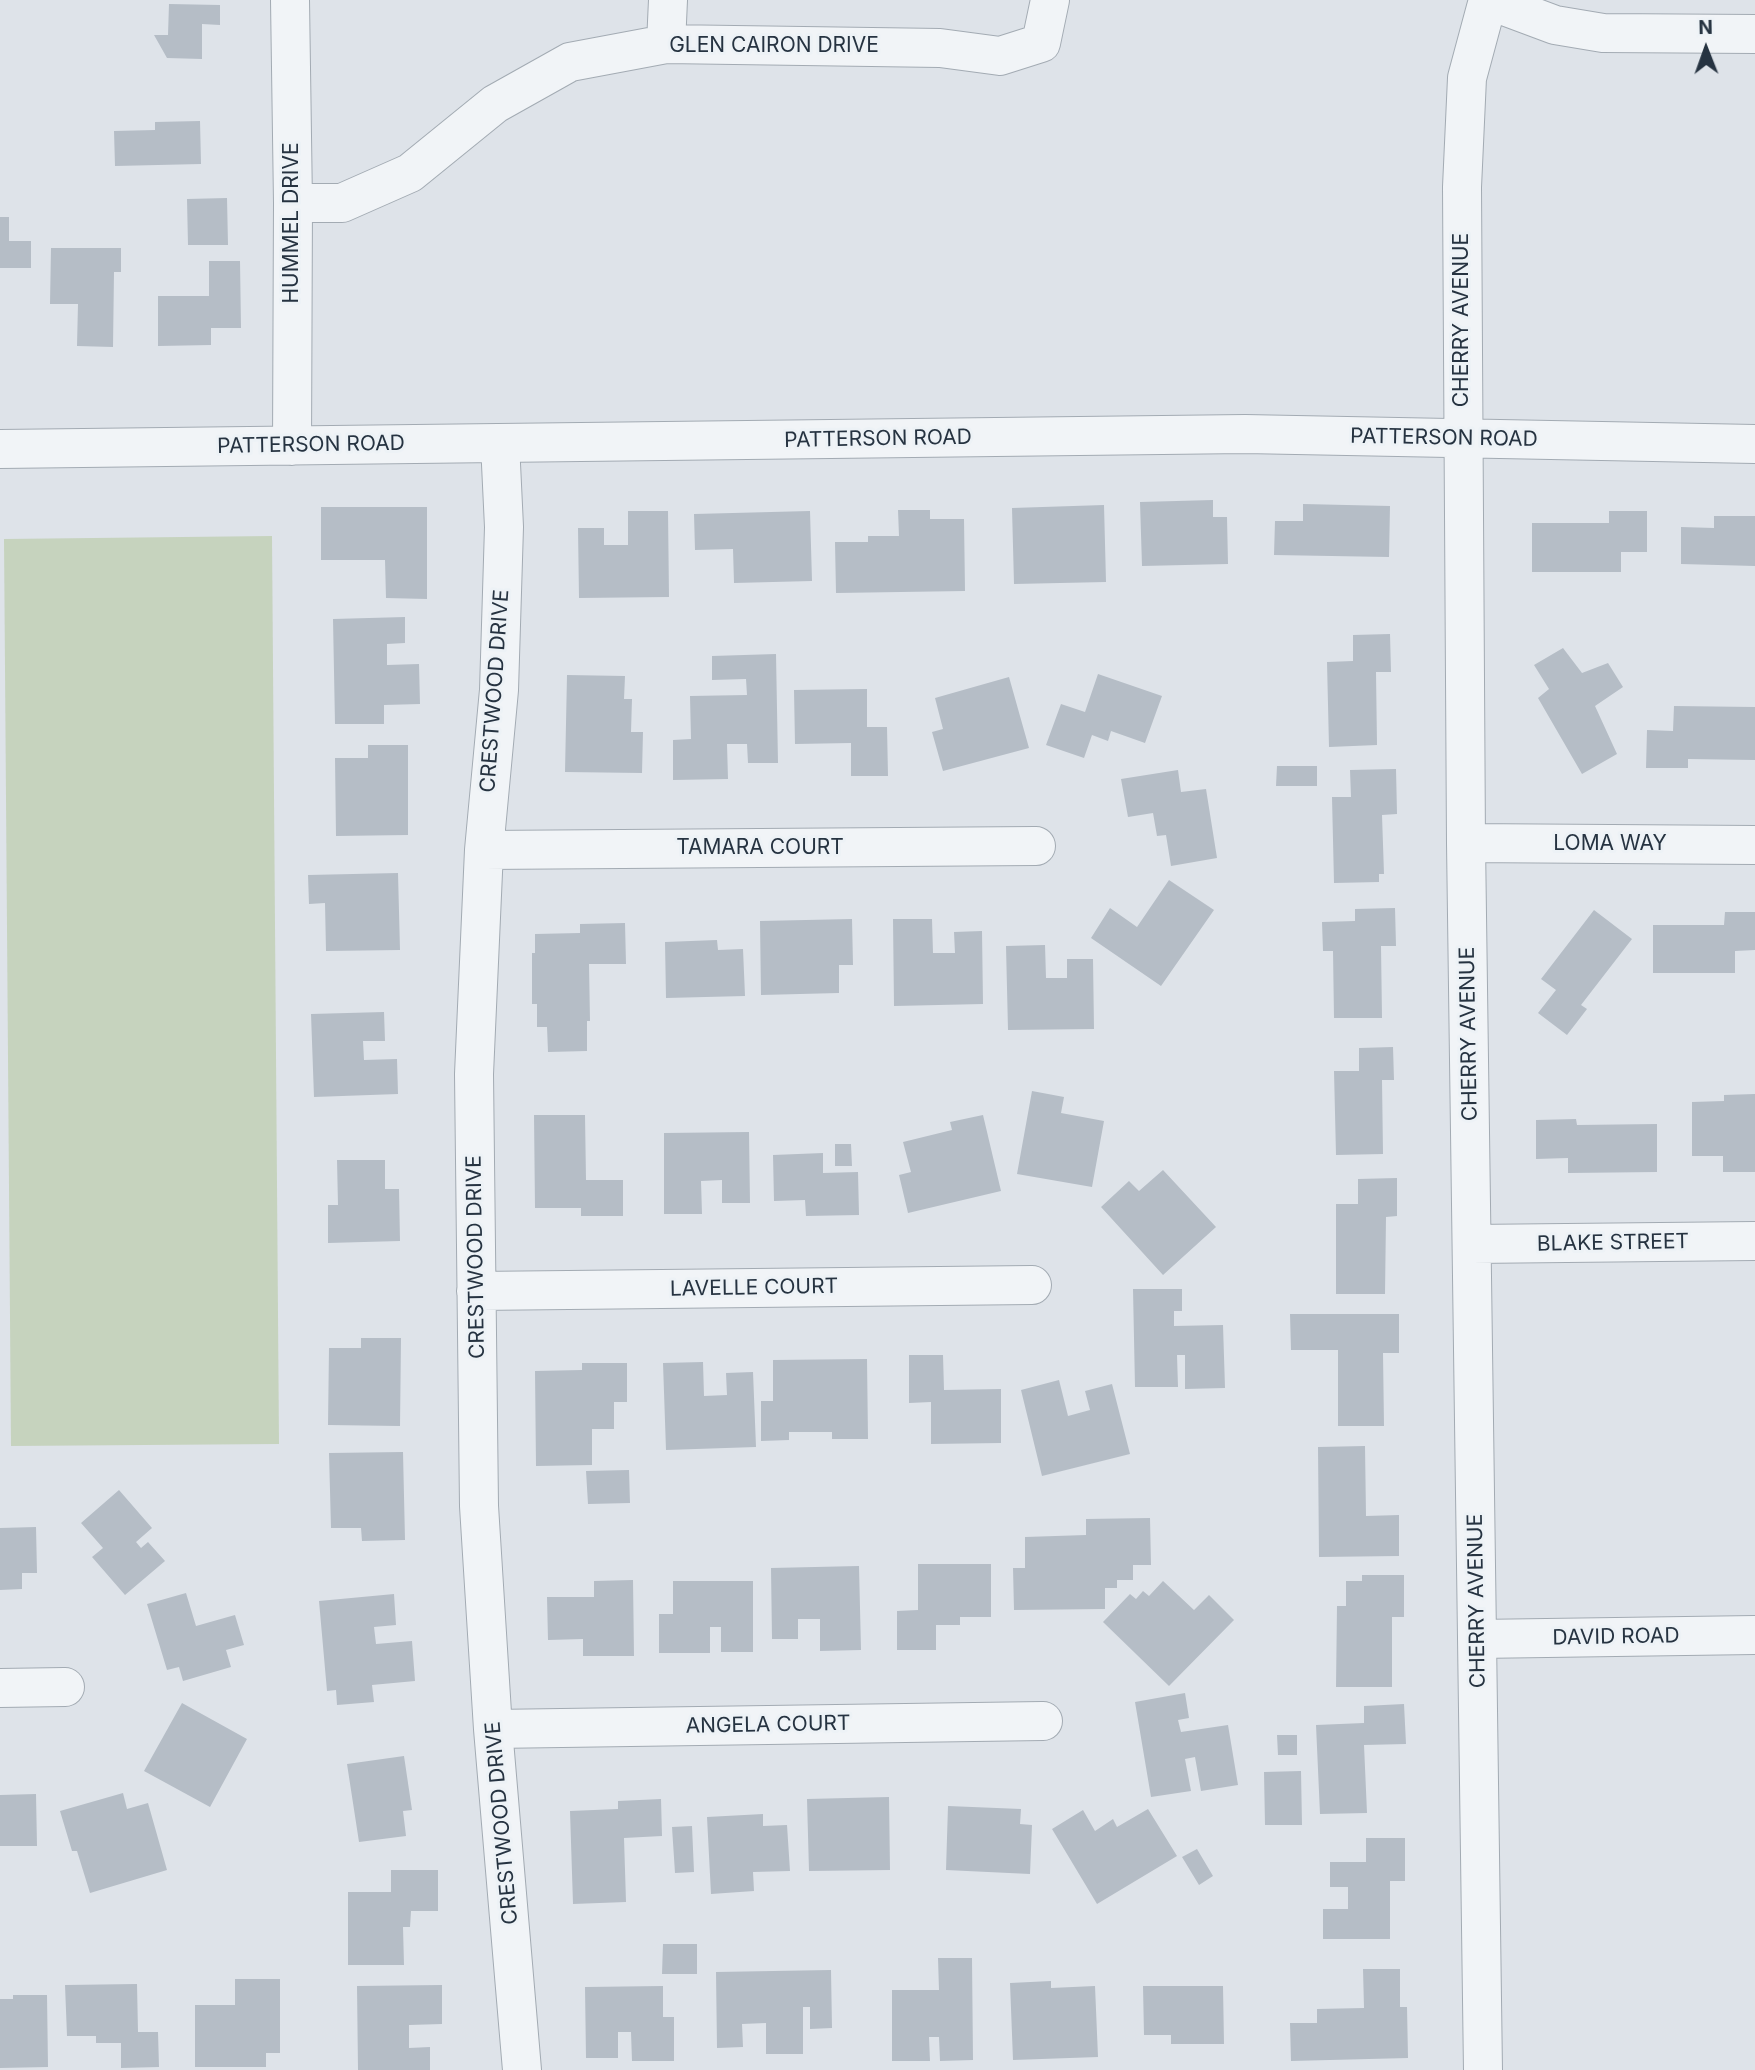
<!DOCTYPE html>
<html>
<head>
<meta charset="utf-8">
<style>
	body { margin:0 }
	#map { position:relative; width:1755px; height:2070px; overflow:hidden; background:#dee3e9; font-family:Inter,sans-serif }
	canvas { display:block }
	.north { position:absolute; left:1671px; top:14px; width:70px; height:70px; -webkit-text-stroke:5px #edf2f6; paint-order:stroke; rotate:359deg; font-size:19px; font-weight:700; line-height:28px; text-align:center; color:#263341 }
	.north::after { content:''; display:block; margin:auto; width:24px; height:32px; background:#263341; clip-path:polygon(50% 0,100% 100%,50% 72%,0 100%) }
</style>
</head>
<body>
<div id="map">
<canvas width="1755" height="2070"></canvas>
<div class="north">N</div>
</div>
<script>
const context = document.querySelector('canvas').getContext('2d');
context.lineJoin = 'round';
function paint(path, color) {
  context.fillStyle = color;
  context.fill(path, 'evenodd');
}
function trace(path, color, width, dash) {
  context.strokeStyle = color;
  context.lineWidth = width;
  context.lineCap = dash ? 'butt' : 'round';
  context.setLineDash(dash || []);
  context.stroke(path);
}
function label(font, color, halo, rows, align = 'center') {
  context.font = font + ' Inter,sans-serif';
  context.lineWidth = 6;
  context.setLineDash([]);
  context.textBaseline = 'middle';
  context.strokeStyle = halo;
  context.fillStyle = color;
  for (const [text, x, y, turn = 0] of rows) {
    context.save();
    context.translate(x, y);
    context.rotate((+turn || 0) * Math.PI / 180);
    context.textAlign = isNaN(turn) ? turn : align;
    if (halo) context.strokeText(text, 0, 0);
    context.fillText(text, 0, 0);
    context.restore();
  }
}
paint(new Path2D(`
	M272,536L279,1444L11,1446L4,539Z`), '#c6d3be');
paint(new Path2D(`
	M169,4L220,5V25L202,24V59L167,58L154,35H168Z
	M200,121L201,164L115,166L114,131L155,130V122Z
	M227,198L228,245H188L187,199Z
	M0,217H9V241H31V268H0Z
	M51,248H121V272H114L113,347L77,346L78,304H50Z
	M209,261H240L241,328H211V345L158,346V296H209Z
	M1213,500V517H1227L1228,564L1142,566L1140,502Z
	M1303,504L1390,506L1389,557L1274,555L1275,521H1303Z
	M1104,505L1106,582L1014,584L1012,508Z
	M321,507H427V599L386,598L385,560H321Z
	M898,510H930V519H964L965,591L836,593L835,542H868V536H899Z
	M628,511H668L669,597L579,598L578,528H604V545H628Z
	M810,511L812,581L734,583L733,549L695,550L694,514Z
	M1609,511H1647V552H1621V572H1532V523H1609Z
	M1714,516H1755V566L1681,564V527L1714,528Z
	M405,617V643L387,644V665L419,664L420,704L384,705V724H335L333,619Z
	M1390,634L1391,672H1376L1377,745L1329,747L1327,662L1353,661V635Z
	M1563,648L1582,673L1608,663L1623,687L1595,706L1617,754L1582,774L1538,698L1549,689L1534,665Z
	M776,654L778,763H748L747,744H727L728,779L673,780V740L691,739L690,696L747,695L746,679L712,680V656Z
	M1098,674L1162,696L1145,743L1111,731L1108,741L1092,735L1084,758L1046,745L1061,704L1085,712Z
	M567,675L625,676L624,699H632L631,732H643L642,773L565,772Z
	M1009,677L1029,748L943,771L932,732L943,729L935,698Z
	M867,689V727H887L888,776H851V743L795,744L794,690Z
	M1674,706L1755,707V760L1688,759V768H1646L1647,730L1673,731Z
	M368,745H408V835L336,836L335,758H368Z
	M1277,766H1317V786H1276Z
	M1396,769L1397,814L1382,815L1384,874H1379V882L1334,883L1332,797H1351L1350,770Z
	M1178,770L1181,792L1206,789L1217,858L1171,866L1166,835L1157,836L1153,813L1128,817L1121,779Z
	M398,873L400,950L326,951L325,903L309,904L308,875Z
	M1169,880L1214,910L1161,986L1091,938L1110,908L1137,927Z
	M1395,908L1396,946H1381L1382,1018H1334L1333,951H1323L1322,922L1355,921V909Z
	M1594,910L1632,939L1581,1005L1587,1009L1567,1035L1538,1013L1556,990L1541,979Z
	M1725,912H1755V950L1735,951V973H1653V925H1724Z
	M852,919L853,965H839V993L761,995L760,921Z
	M893,919H932L933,953H955L954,932L982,931L983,1004L894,1006Z
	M625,923L626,964H589L590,1021H587V1051L548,1052L547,1027H537V1004H532V953H535V934L580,933V924Z
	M717,940L718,950L743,949L745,996L666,998L665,942Z
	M1045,945L1046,978H1067V959H1093L1094,1029L1008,1030L1006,946Z
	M384,1012L385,1041H363L364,1060L397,1059L398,1094L314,1097L311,1014Z
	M1393,1047L1394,1080H1382L1383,1154L1336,1155L1334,1071H1359V1048Z
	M1032,1091L1064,1097L1061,1113L1104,1121L1092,1187L1017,1174Z
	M1755,1094V1172H1723V1156H1692V1102L1724,1101V1095Z
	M534,1115H585L586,1180H623V1216H581V1208H535Z
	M983,1115L1001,1191L908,1213L899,1175L911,1172L903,1142L952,1130L950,1122Z
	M1576,1119L1577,1125L1657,1124V1172L1568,1173V1158L1536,1159V1120Z
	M749,1132L750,1203H722V1180L701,1181L702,1214H664V1133Z
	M835,1144H851L852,1166H835Z
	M823,1153V1173L858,1172L859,1215L806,1216L805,1200L774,1201L773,1155Z
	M337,1160H385V1189H399L400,1241L328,1243V1205H338Z
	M1163,1170L1216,1227L1163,1275L1101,1207L1129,1181L1139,1191Z
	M1397,1178V1216L1386,1217L1385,1294H1336V1204H1358V1179Z
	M1133,1289H1182V1311H1174V1326L1223,1325L1225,1388L1185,1389V1355H1177L1178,1387H1135Z
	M1290,1314H1399V1353H1383L1384,1426H1338V1350H1291Z
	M361,1338H401L400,1426L328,1425L329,1348H361Z
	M909,1355H943L944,1390L1001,1389V1443L931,1444V1402L909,1403Z
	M867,1359L868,1439H832V1432H789V1440L761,1441V1401H773V1360Z
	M703,1362L704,1396L727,1395L726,1373L753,1372L756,1447L666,1450L663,1363Z
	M582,1363H627V1402H614V1429H592V1465L536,1466L535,1371L582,1370Z
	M1059,1380L1068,1416L1090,1410L1085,1391L1112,1384L1130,1454L1042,1476L1021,1390Z
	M1365,1446L1366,1516L1399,1515V1556L1319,1557L1318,1447Z
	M403,1452L405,1540L362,1541L361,1528H331L329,1453Z
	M629,1470L630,1503L588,1504L586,1471Z
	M119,1490L152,1528L136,1542L141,1548L148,1542L165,1561L125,1595L92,1557L103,1548L81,1523Z
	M1150,1518L1151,1565H1133V1580H1117V1588H1105V1609L1014,1610L1013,1568H1025V1537L1086,1535V1519Z
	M36,1527L37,1573H22V1589L0,1590V1528Z
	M918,1564H991V1617H960V1625H936V1650H897V1611L918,1610Z
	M859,1566L861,1650L820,1651V1619H798V1639H772L771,1568Z
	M1362,1575H1404V1617H1392V1687H1336L1337,1606H1346V1581H1362Z
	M633,1580L634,1656H583V1639L548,1640L547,1597H594V1581Z
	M673,1581H753V1652H721V1627H710V1653H659V1614H673Z
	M1163,1581L1194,1610L1209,1595L1234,1620L1169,1686L1103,1622L1130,1594L1136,1599L1143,1591L1149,1596Z
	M186,1593L196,1626L235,1615L244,1645L226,1650L231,1667L183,1681L179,1667L167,1670L147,1604Z
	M394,1594L396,1625L374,1627L376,1644L412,1641L415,1681L372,1685L374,1702L337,1705L336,1690L327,1691L319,1601Z
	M1185,1693L1189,1718L1178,1720L1181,1732L1228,1725L1238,1785L1201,1791L1195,1757L1185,1759L1191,1791L1151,1797L1135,1702Z
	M182,1703L247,1739L210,1807L144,1771Z
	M1404,1704L1406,1744L1364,1745L1367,1813L1320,1814L1316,1725L1364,1723V1706Z
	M1277,1735H1297V1755H1278Z
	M404,1756L412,1810L403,1811L406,1836L359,1842L347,1764Z
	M1301,1771L1302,1825H1265L1264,1772Z
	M123,1793L127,1809L148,1803L167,1870L90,1893L77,1851H72L60,1811Z
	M36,1794L37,1846H0V1795Z
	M889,1797L890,1870L809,1871L807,1799Z
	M661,1799L662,1836L624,1838L626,1902L573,1904L570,1811L618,1809V1801Z
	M948,1806L1021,1809L1020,1824L1032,1825L1030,1874L946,1870Z
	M1148,1809L1177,1856L1097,1904L1052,1829L1083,1810L1095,1831L1113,1819L1117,1827Z
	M763,1814V1826L787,1825L790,1871L753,1872L754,1891L711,1894L707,1817Z
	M692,1826L694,1872L675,1873L672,1827Z
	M1366,1838H1405V1881H1390V1939H1323V1909H1348V1887H1330V1862H1366Z
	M1197,1849L1213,1876L1199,1885L1182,1857Z
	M391,1870H438V1911H411L410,1927H403L404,1965H348V1892H391Z
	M663,1944H697V1974H662Z
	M938,1958H972L973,2060L940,2061L939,2037H929L930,2061H892V1990H939Z
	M1363,1969H1400V2007H1407L1408,2058L1291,2061L1290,2023H1317V2009L1364,2008Z
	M831,1970L832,2028L810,2029V2007H803V2054H766V2023L742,2024L743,2047L717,2048L716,1972Z
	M235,1979H280V2053H266V2067H195V2005H235Z
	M1051,1981V1988L1095,1986L1098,2057L1013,2060L1010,1983Z
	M137,1984L138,2032H158L159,2067L121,2068V2043H96V2036H67L65,1985Z
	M442,1985V2024L409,2025V2048L430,2047V2070H358L357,1986Z
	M663,1986V2017H674V2061H632L631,2032H618V2058H586L585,1987Z
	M1143,1986H1223L1224,2044H1171V2035H1144Z
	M13,1995H47L48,2067L0,2068V1999H13Z`), '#b5bdc6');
const minor = new Path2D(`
	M290,0L293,203L292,446
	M1488,0L1555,25L1603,33L1755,34
	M666,44L668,0
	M293,203H342L410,173L495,104L570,62L666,44L940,48L1000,56L1041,43L1050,0
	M500,443L504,527L499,690L484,850L474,1074L479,1506L493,1729L522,2070
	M0,449L1245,434L1755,444
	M1466,843L1755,845
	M484,850L1036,846
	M1472,1244L1755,1241
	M476,1291L1032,1285
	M1477,1639L1755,1635
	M0,1688L65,1687
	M493,1729L1043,1721
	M1483,2070L1466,843L1462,187L1467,78L1488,0`);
trace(minor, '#a3abb3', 40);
trace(minor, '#f1f4f7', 38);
label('21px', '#263341', '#edf2f6', [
	["GLEN CAIRON DRIVE",774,46],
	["HUMMEL DRIVE",292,223,-90],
	["CHERRY AVENUE",1462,320,-90],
	["PATTERSON ROAD",1444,438,1],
	["PATTERSON ROAD",878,439,-1],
	["PATTERSON ROAD",311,445,-1],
	["CRESTWOOD DRIVE",495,691,-86],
	["LOMA WAY",1610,844],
	["TAMARA COURT",760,848],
	["CHERRY AVENUE",1469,1034,-91],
	["BLAKE STREET",1613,1243,-1],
	["CRESTWOOD DRIVE",476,1257,-91],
	["LAVELLE COURT",754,1288,-1],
	["CHERRY AVENUE",1477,1601,-91],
	["DAVID ROAD",1616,1637,-1],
	["ANGELA COURT",768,1725,-1],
	["CRESTWOOD DRIVE",502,1823,-95]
]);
</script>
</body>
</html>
